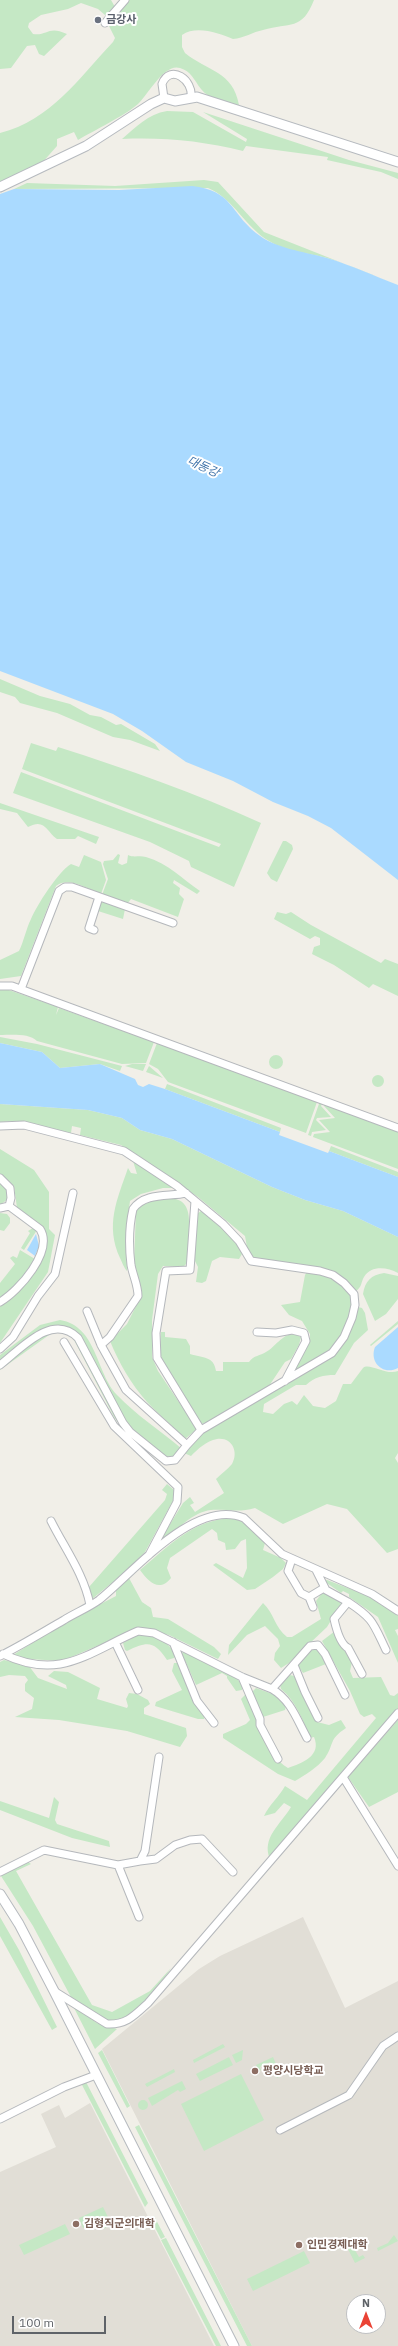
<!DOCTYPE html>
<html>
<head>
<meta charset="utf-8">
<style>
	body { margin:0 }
	#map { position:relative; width:398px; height:2346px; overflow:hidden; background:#f1efe8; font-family:"IBM Plex Sans",sans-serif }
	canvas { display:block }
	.north { position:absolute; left:346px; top:2294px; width:40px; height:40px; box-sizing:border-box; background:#fff; border:1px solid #bfc1c3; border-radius:50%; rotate:0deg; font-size:11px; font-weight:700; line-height:16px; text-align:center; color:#5f6368 }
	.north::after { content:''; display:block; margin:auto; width:14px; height:18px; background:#ea4335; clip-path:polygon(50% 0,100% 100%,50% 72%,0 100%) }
	.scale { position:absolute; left:12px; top:2316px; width:94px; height:18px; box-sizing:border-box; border:2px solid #5f6368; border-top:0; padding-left:5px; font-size:12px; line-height:14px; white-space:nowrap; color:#5f6368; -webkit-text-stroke:3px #fff; paint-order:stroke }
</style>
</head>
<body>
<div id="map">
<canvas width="398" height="2346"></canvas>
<div class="north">N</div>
<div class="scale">100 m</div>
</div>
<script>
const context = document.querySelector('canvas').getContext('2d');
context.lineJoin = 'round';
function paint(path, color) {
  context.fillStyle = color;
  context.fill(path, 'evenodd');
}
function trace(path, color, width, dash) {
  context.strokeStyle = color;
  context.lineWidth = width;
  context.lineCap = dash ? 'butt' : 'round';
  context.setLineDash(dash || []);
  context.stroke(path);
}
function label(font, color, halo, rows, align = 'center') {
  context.font = font + ' "IBM Plex Sans","Noto Sans KR",sans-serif';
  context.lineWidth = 4;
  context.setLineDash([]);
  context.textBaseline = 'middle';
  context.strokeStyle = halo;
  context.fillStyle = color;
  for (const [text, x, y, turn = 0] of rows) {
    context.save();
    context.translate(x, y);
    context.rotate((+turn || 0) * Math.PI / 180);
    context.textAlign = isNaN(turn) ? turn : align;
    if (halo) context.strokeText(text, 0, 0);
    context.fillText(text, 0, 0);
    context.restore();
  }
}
paint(new Path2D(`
	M303,1917L345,2008L398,1981V2346H252L102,2049L199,1969L220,1956ZM354,2302H378V2326H354Z
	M90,2103L214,2346H0V2172L56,2147L41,2114L59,2105L65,2118Z`), '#e1ded6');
paint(new Path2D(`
	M0,0H111L115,7L110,14L105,15L98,9L81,3L68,9L41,15L29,23L28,27L33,34C48,36 48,25 67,34L44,56L39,54L35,45L27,46L11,68L0,69Z
	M129,0H314C302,31 290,22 263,30C253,32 244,38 233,39C219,33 196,25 182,35V47L185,53C207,71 233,71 239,105C227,106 209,99 201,89C194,80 191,71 180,68C164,63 148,95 138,104C126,115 93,131 78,140L74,132L57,139V146L41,164L0,184V133C51,120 78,79 113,42L115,38L109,26Z
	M167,111L193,112L246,142L247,139L203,112L349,160L398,173V179L381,172L327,160L328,157L246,146L243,151C203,141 163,137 122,139C136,127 148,114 167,111Z
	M204,180L218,182L264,232L398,285C374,276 351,265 327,258C308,253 286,252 269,241C245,227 234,199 208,188L14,189L27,183L115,186Z
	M0,679L40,696L70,704L90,715L101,717L116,725L121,724L155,744L160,751L130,740L113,737L57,713L20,703L15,697L0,692Z
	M31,743L56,751L58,747C127,769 195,793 261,823L234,887L191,867L189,861L150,842L13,793L21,772L219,847L221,844L22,769Z
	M0,803L99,837L96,844L78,836L75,839H57C46,831 45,818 28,827L17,813L0,809Z
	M283,841H286L292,845L293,849L277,882L271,879L267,873Z
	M118,854L120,855L118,863L122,865L127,863L128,855C134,858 139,855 146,857C168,863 182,879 200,891L197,894L174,880L173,883L180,888L179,894L184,899L178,917L131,899L127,904L102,895L108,879L103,864L104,861L113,860Z
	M84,855L101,862L106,880L101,894C87,889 69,876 56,886L21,976L0,979V960L19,951C24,941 26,929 31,919C37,905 58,872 71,864L79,867Z
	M100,901L125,909L123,919L98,911L97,909Z
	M277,912L286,914L291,912L311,925L381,963L385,959L398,964V996L373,984L369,988L334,965L312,954L314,947L320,945V938L315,936L310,939L274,919Z
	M6,989L58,1007L56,1015L59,1008L154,1042L146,1063L122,1064L37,1041C29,1033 11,1035 0,1035V990Z
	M0,1037L37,1044L122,1066L120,1071L100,1064L60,1068L42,1052L0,1043Z
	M157,1043L317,1102L306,1133L168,1082L158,1069L149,1064Z
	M269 1062a7 7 0 1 1 14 0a7 7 0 1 1-14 0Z
	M132,1064H146L143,1071L125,1066Z
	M149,1066L163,1078L146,1072Z
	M372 1081a6 6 0 1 1 12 0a6 6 0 1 1-12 0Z
	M167,1084L281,1128L280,1132L165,1089Z
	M320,1101L323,1102L321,1106L331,1117L317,1118L316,1120L326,1130L312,1132L311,1136L308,1135Z
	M325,1103L398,1131V1169L313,1137L314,1134L330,1132L319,1120L335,1118L324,1106Z
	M0,1104L88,1110L122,1118L140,1130L172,1139L272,1187L305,1200L343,1211L398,1237V1273C387,1267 371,1265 364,1277C361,1282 362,1287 356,1291L341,1277L254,1261L248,1253L245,1236L198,1197L121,1145L80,1135L81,1128L72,1126L71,1133L13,1121L0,1122Z
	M331,1146L398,1172V1177L329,1151Z
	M0,1149L34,1170L49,1192V1229L55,1235L48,1272L0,1343V1306C19,1297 56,1253 45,1232C40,1222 26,1215 17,1208L14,1186L0,1174Z
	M133,1161L173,1188H163L141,1194L130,1201L126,1230L127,1271C124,1268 122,1262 120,1258C105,1225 117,1200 128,1168L131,1173L137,1174Z
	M0,1181L7,1187L8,1199L0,1205Z
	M160,1198C189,1196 190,1210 189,1234C189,1243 189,1253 188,1262L183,1267L163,1266L158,1274L152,1320V1357L158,1371L197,1429L185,1439C173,1426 159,1415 147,1402C131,1384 119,1363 110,1341L127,1324L139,1300L141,1292L134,1264L136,1210L139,1206Z
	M201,1211L236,1240L242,1254L239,1259L220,1257L212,1261L206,1281L202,1283L196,1282L198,1267L194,1259L197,1214Z
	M0,1213L7,1214L10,1218V1223L4,1231L0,1230Z
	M33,1228L37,1230L24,1250L21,1248L30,1233L28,1231Z
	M20,1250L35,1259L17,1285L0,1299V1283L15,1264L10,1258L13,1256L17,1258Z
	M307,1272C333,1277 357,1283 350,1314C347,1323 343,1335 337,1342C326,1355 309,1365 294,1372L310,1340V1334L302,1321L289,1315L281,1305L300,1302L305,1275Z
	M384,1273L398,1276V1299L386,1314L375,1321L363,1294C365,1281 371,1275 384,1273Z
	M358,1307L362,1308L365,1313L368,1330L354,1343L335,1375C323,1375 315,1377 306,1385H296L264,1404L263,1412L273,1414L284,1404L292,1401L297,1405L304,1395L313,1406L325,1408L336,1401L343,1384H351C355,1379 359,1373 363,1368C369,1362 386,1376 398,1371V1453L395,1458L398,1463V1549L387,1553L347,1509L327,1504L283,1524L255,1508C239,1513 227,1509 211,1510C193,1512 177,1529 165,1541L159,1542L183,1503L190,1497L194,1503L190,1505L195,1512L224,1493L216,1479C221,1474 228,1469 232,1464C239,1452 232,1437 217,1439C206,1441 198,1449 191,1456L184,1453L201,1434L336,1352Z
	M60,1320C97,1326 96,1373 117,1395C136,1415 161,1431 182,1449L174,1456L166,1458L131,1430L68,1328L58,1326L49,1327L0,1362V1355L40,1325Z
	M398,1321V1324L371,1346L370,1345Z
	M52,1330L73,1335L128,1432L126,1434L114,1417L74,1340C67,1332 58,1331 49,1335L0,1370V1367L41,1335Z
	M161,1332H165V1337L186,1339L190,1346V1354C203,1358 214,1356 216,1371H223V1362H249C254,1355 260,1356 266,1352C277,1346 286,1327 301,1337L299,1345L291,1359L285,1362L269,1386L210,1421L201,1424L164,1364L160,1353Z
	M167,1484L174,1490L175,1497L145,1552L129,1569L92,1599L89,1587L165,1500L167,1494L162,1490Z
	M232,1518L244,1522L265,1543L263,1550L281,1558L286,1563L283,1569L273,1577L255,1589L247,1590L213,1565L216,1563L243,1578L247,1568L246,1539L241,1541L235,1549L226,1550L225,1543L218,1540L217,1533L212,1529L170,1558L167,1568L171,1578C159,1593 148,1581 140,1570C169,1546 192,1520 232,1518Z
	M129,1578L142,1602L151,1608L153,1617L168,1619L214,1647L221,1654L218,1659L169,1635L139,1628L62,1661L28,1659L13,1655L66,1622L116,1596V1588Z
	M327,1580L366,1595L398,1614V1629L395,1630L398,1636V1663L378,1617L349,1597V1594L343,1591L341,1593L324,1581Z
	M322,1593C330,1593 337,1597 341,1604L327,1627L289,1663L281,1668L274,1660L275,1653L280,1646L278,1639L265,1626L247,1635L228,1655L229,1645L263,1603C274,1613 275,1628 287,1637H292L321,1619L316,1601Z
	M335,1631L352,1662L350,1671L353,1678L381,1677L390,1695L394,1696L398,1693V1709L270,1859C261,1838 281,1824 291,1807L284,1803L275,1813L264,1816C269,1805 279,1797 285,1786L307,1800L376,1718L372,1714L364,1717L360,1714L350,1691L322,1641Z
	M138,1635C155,1635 167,1640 176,1655L174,1658L167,1660C154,1641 148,1641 127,1651L125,1650L123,1643Z
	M314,1647L319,1648L326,1664L303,1673L297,1664Z
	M183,1651L237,1678L242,1686V1690L236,1691L227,1678V1676L222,1673L196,1685L182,1654Z
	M4,1660L29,1666L38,1678L67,1689L66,1685L48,1676L54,1671L68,1672L100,1688L97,1699L127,1708L128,1706L126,1699L129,1693L137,1694L148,1700L150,1704L144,1708V1714L186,1728L187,1736L180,1747L127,1731L59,1720L15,1717L32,1709L34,1698L25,1691V1684L28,1680L25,1676L9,1675L0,1677V1662Z
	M174,1663H178L205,1715L204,1719H198L155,1706L156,1702L182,1690L172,1671Z
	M290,1675L294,1676L298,1681L317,1722L329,1725L341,1720L346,1728C328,1740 335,1743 325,1758C317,1768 305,1775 295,1781L278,1774L223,1738V1734L246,1724L250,1720L241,1699L245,1695L248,1696C258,1719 265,1755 288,1768C302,1763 322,1756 314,1737L310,1738C303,1721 296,1701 281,1689L280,1685Z
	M256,1688L278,1696L286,1706L285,1710L263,1717L252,1692Z
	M398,1720V1792L369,1807L348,1777Z
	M54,1797L59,1802L55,1820L57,1824L109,1841L110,1847L72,1838L0,1810V1801L49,1818Z
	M28,1862L31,1864L16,1871L92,2005L112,2012L150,1991L171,1968L159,1986L131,2015L126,2018L107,2022L72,1999L33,1926L1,1876L3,1873Z
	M0,1917L19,1950L57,2027L52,2030L0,1936Z
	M73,2006L97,2023L117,2029L95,2049Z
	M223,2044L225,2047L194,2063L193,2060Z
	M102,2050L130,2106L127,2108L98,2053Z
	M243,2050L242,2060L236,2063L232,2055Z
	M229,2057L233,2065L200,2081L196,2074Z
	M273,2057L281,2076L277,2078L270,2062L260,2067L261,2070L259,2071L256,2065Z
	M174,2069L175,2072L147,2087L145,2084Z
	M241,2074L264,2120L204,2151L181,2104Z
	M85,2080L148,2203L145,2207L81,2083Z
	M182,2081L186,2089L180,2092L178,2090L152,2106L148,2098Z
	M138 2105a5 5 0 1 1 10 0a5 5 0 1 1-10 0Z
	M139,2125L252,2346H247L135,2127Z
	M103,2207L112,2225L103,2229L100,2221L83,2228L79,2218Z
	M154,2216L165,2237L161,2239L150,2218Z
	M65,2224L70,2234L24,2255L19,2245Z
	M394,2235L398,2241L378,2251L377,2248L388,2243Z
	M166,2238L221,2346H216L161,2240Z
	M353,2247L359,2257L363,2255L365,2258L355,2263L348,2249Z
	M304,2251L310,2263L253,2291L247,2279Z`), '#c5e8c5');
paint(new Path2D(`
	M192,186C233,191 229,211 256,233C276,249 302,251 327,258C351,265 374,276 398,285V880L331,828L308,816L273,802L233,781L186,762L142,731L113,714L0,671V194L14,189L119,190Z
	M0,1043L42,1052L60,1068L100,1064L135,1079L138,1085L143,1087L149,1084L165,1089L280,1132L279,1135L328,1153L329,1151L398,1177V1237L343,1211L305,1200L272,1187L172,1139L140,1130L122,1118L88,1110L0,1104Z
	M36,1234L39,1246L35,1256L27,1250Z
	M398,1327V1368C383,1376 369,1362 375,1347Z`), '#aadaff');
const street = new Path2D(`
	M105,23L125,0
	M164,98L162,84C170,63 194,80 191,98
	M94,930L89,928L99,897
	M0,986H12L398,1128
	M21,989L59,891L65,887H72L173,923
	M0,1126L24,1125L124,1151L177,1186L223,1224L239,1241L251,1261L320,1271L333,1275L344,1283L354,1294L355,1305L352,1318L344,1337L332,1353L201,1430L187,1445L126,1390L101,1345L87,1311
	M0,1178L10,1188L11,1198L9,1206L40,1229C54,1251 19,1291 0,1302
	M195,1201L190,1270L166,1271L156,1333L157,1358L201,1430
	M0,1208L9,1206
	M257,1332L276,1333L292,1330L304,1333L306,1341L285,1381
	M64,1342L114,1426L178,1487L177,1502L149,1555
	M101,1345L110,1337L138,1296C138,1285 133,1276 131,1265C129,1248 129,1226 133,1209C145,1192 169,1197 186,1193
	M0,1349L13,1337L38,1296L55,1274L73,1193
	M0,1365C21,1349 52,1312 78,1338L123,1423L130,1432L166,1461L175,1460L187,1445
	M51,1521C65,1549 84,1574 90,1605
	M292,1559L288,1571L301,1593L309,1597L313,1607
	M316,1570L326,1590L348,1602L334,1619C336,1628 340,1644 348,1648L362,1674
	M309,1597L324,1588
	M348,1602C374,1619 373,1623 386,1650
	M115,1642L138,1690
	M173,1642L197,1701L214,1723
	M3,1654C60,1681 87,1653 138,1631L154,1633L242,1677L272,1689L310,1646L318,1645L325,1654L345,1695
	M0,1656C22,1645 43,1632 64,1620C75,1613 88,1608 99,1600C133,1573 195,1497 244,1518L282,1554L372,1594L398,1611
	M294,1665L305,1692L318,1718
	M242,1677L260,1719V1725L278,1759
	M272,1689C291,1700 297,1720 307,1738
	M343,1777L398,1866
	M140,1861L156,1859L175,1845L190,1840L202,1839L233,1872
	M118,1865L139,1917
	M0,1872L44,1850L118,1865L140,1861L145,1851L159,1757
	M54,1991L107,2024C126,2025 134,2016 148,2003L398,1713
	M0,2119L64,2087L96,2075
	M280,2130L349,2095L383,2046L398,2036`);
const secondary = new Path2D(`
	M0,187L86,146L151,104L164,98L175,101L197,97L398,162
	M0,1894L19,1924L54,1991L234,2346`);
trace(street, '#b5b8bc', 9);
trace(secondary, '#b6babf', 11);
trace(street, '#fff', 7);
trace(secondary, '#fff', 9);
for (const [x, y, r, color] of [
	[98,20,4,"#6b7280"],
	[255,2071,4,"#8d6e63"],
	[76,2224,4,"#8d6e63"],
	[299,2245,4,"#8d6e63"]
]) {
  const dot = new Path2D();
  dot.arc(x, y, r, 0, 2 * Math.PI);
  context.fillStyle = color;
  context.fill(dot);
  trace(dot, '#fff', 1.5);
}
label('bold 11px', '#5b616d', '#fff', [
	["금강사",106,20]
], 'left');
label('bold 11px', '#785e54', '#fff', [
	["평양시당학교",263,2071],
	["김형직군의대학",84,2224],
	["인민경제대학",307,2245]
], 'left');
label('italic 12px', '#4174aa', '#fff', [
	["대동강",203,467,25]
]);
</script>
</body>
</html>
